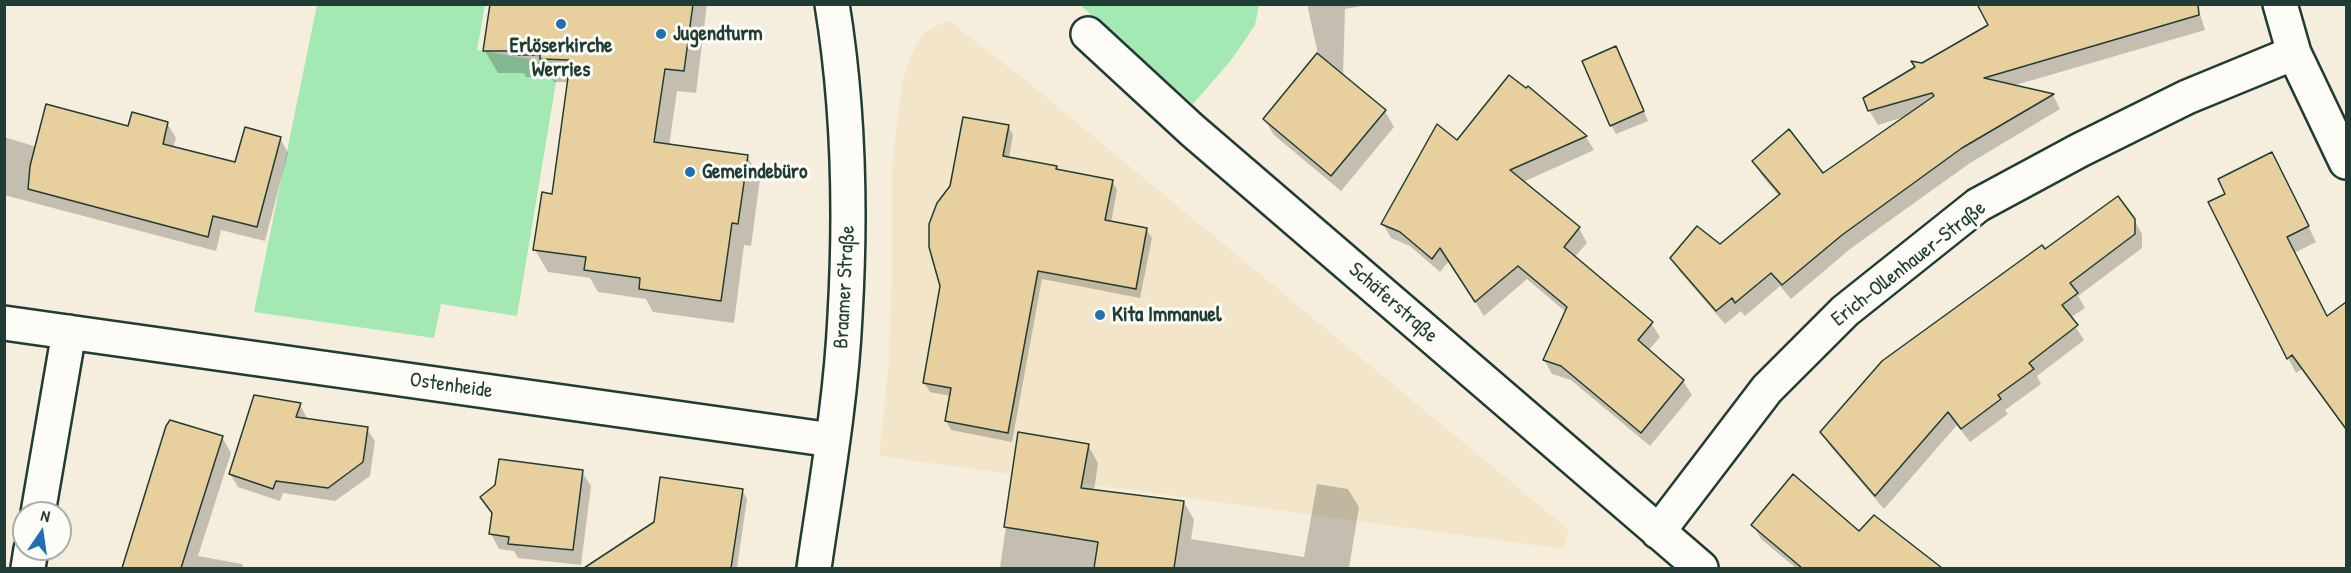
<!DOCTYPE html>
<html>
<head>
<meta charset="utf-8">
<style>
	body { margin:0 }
	#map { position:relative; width:2351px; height:573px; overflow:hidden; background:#f6eedc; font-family:"Patrick Hand",sans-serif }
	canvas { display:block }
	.frame { position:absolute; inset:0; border:6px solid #1f3d34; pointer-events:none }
	.north { position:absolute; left:12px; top:501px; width:60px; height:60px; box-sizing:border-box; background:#fdfcf7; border:2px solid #a4b0a9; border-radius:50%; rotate:13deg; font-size:16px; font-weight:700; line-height:24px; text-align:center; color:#1f3d34 }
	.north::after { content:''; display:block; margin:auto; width:21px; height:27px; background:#1f6fb2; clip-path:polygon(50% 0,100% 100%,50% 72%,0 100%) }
</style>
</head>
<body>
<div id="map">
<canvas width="2351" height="573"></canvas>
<div class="frame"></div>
<div class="north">N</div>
</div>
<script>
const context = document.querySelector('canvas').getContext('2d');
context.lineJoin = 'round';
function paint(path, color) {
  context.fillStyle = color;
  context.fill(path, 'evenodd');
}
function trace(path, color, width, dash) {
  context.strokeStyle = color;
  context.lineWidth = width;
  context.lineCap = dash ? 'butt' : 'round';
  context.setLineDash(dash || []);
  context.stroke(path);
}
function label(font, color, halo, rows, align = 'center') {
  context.font = font + ' "Patrick Hand",sans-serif';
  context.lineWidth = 6;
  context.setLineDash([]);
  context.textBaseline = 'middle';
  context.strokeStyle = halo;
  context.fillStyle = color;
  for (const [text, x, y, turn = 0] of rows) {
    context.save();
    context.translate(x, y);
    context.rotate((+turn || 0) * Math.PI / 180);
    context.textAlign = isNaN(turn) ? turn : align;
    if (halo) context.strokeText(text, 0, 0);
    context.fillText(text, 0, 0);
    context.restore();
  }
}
paint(new Path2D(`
	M948,20L1035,88L1569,530L1563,549L879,456L889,361L892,269V167L902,82L915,47L925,32Z`), '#f2e5c9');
paint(new Path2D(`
	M317,5H485L477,50L559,64L517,316L441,304L434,338L254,312Z
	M1080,5H1259L1255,25L1232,59L1193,104Z`), '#a4e8b4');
paint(new Path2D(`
	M491,4H707L696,93L677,91L669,146L747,156L760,179L751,246L744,245L734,323L653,312L646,299L598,292L590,278L548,272L535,250L554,195L568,82H554L552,78L526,77L524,73H498L485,51Z
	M1307,4H1372L1345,9L1343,77L1385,111L1394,127L1341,191L1274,135L1264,119L1318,54Z
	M2197,4L2205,30L2012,86L2053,95L2060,109L1970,163L1850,249L1791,299L1780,286L1745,316L1741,311L1725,324L1680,272L1672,258L1720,246L1779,196L1762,176L1754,162L1823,175L1907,116L1878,125L1869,110L1923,65Z
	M1620,56L1648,121L1616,134L1611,125Z
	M1528,88L1586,137L1594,150L1523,182L1579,228L1587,243L1574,258L1651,323L1660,337L1648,351L1683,381L1692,395L1650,446L1571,380L1552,374L1544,360L1567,313L1527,279L1484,316L1449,261L1440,272L1410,246L1391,238L1383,224L1458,142Z
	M167,123L176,138L173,148L236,164L280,138L288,153L265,241L221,230L216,251L4,195V137L37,147L129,127Z
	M1008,126L1013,135L1009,158L1056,167L1059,171L1112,181L1117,190L1111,223L1146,229L1152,238L1140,298L1042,279L1012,442L951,430L946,421L951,396L930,392L924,383Z
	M2280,169L2316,242L2294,253L2328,318L2346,304V430L2302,369L2296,373L2288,358Z
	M2134,219L2142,234V248L2078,296L2085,308L2070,318L2084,340L2037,376L2041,384L2005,410L2008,414L1970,442L1957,425L1884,509L1830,446L1822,432L2045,251Z
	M300,405L307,418L306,420L367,429L375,441L370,476L335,501L283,493L280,501L238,487L230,474Z
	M167,427L222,437L231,453L198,556L242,564L244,568H123Z
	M1019,434L1088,445L1098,463L1094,491L1184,502L1194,520L1191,539L1304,557L1317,484L1348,489L1359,507L1349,568H1000Z
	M582,472L591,486L581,565L518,558L514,551L499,549L491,534L493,515L482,497Z
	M742,490L747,499L737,568H587L655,523Z
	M1875,517L1939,568H1796L1761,539L1753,525L1859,533Z`), '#0003');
const building = new Path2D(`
	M490,4H693L684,71L665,69L654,142L748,155L738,224L732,223L721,301L639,289L640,278L584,270L586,257L533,250L542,192L552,194L570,63L569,60L540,59V55H512V51H483Z
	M1977,4H2198L2199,15L1984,78L2054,94L1962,148L1842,235L1782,285L1771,273L1735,303L1732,298L1716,311L1670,258L1697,226L1720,244L1780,194L1752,161L1789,129L1823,173L1934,96L1932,93L1868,111L1863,98L1915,67L1911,61L1922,63L1988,25Z
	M1616,46L1644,111L1610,126L1582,61Z
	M1317,53L1386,110L1331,176L1263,119Z
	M1509,75L1526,88L1528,86L1587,136L1510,170L1580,227L1564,247L1653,322L1638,340L1684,380L1641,433L1561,366L1543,360L1567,307L1518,266L1475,302L1440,248L1432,259L1400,232L1381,224L1437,124L1457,140Z
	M46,104L128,126L132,112L168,122L163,144L235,162L245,127L281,137L257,227L213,216L208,237L28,189L30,166Z
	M963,117L1009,125L1003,156L1057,166L1056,169L1113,180L1105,220L1147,228L1136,289L1038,271L1008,433L945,421L951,388L923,383L940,286L929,247V224L937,203L950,186Z
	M2272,152L2309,226L2287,237L2327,316L2346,302V429L2292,355L2287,359L2208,202L2225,194L2218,179Z
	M2118,196L2135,219V234L2070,283L2078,293L2062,305L2078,325L2029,363L2034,369L1998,395L2001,399L1961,429L1948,412L1875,496L1820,432L1882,361L2042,245L2045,249Z
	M254,395L301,403L296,417L368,427L363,462L328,488L276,481L273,489L229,474Z
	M170,420L223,436L181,568H122L166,426Z
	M1018,432L1089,444L1081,488L1184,501L1174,568H1094L1098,542L1004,527Z
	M499,459L583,470L573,550L508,544L509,537L489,534L492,513L480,497L495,485Z
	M1793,474L1859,531L1874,515L1942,568H1802L1751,525Z
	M660,477L743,489L731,568H584L654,522Z`);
paint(building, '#e7cf9e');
trace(building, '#1f3d34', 1.5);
const minor = new Path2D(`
	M2280,4L2294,53L2346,162
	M1088,34L1192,130L1701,568
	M4,323L832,440
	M38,513L69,332
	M1658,532L1767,389L1845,311L1978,205L2080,150L2187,97L2294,53
	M28,568L31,549`);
const tertiary = new Path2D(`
	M814,568C826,485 841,401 845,316C851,212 849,108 832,4`);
trace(minor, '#1f3d34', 38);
trace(tertiary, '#1f3d34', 38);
trace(minor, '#fdfcf7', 33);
trace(tertiary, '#fdfcf7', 33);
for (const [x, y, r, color] of [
	[561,24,6,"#1f6fb2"],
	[661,34,6,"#1f6fb2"],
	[690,172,6,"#1f6fb2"],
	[1100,315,6,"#1f6fb2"]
]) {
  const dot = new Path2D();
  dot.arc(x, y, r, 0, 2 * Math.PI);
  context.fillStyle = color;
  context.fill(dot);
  trace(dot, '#fdfcf7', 2);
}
label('bold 21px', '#1f3d34', '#fdfcf7', [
	["Jugendturm",673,34],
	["Erlöserkirche",561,46,"center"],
	["Werries",561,70,"center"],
	["Gemeindebüro",702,172],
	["Kita Immanuel",1112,315]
], 'left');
label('21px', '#1f3d34', '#fdfcf7', [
	["Erich-Ollenhauer-Straße",1909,264,-38],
	["Braamer Straße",845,287,-87],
	["Schäferstraße",1393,303,41],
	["Ostenheide",451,386,8]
]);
</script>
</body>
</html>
